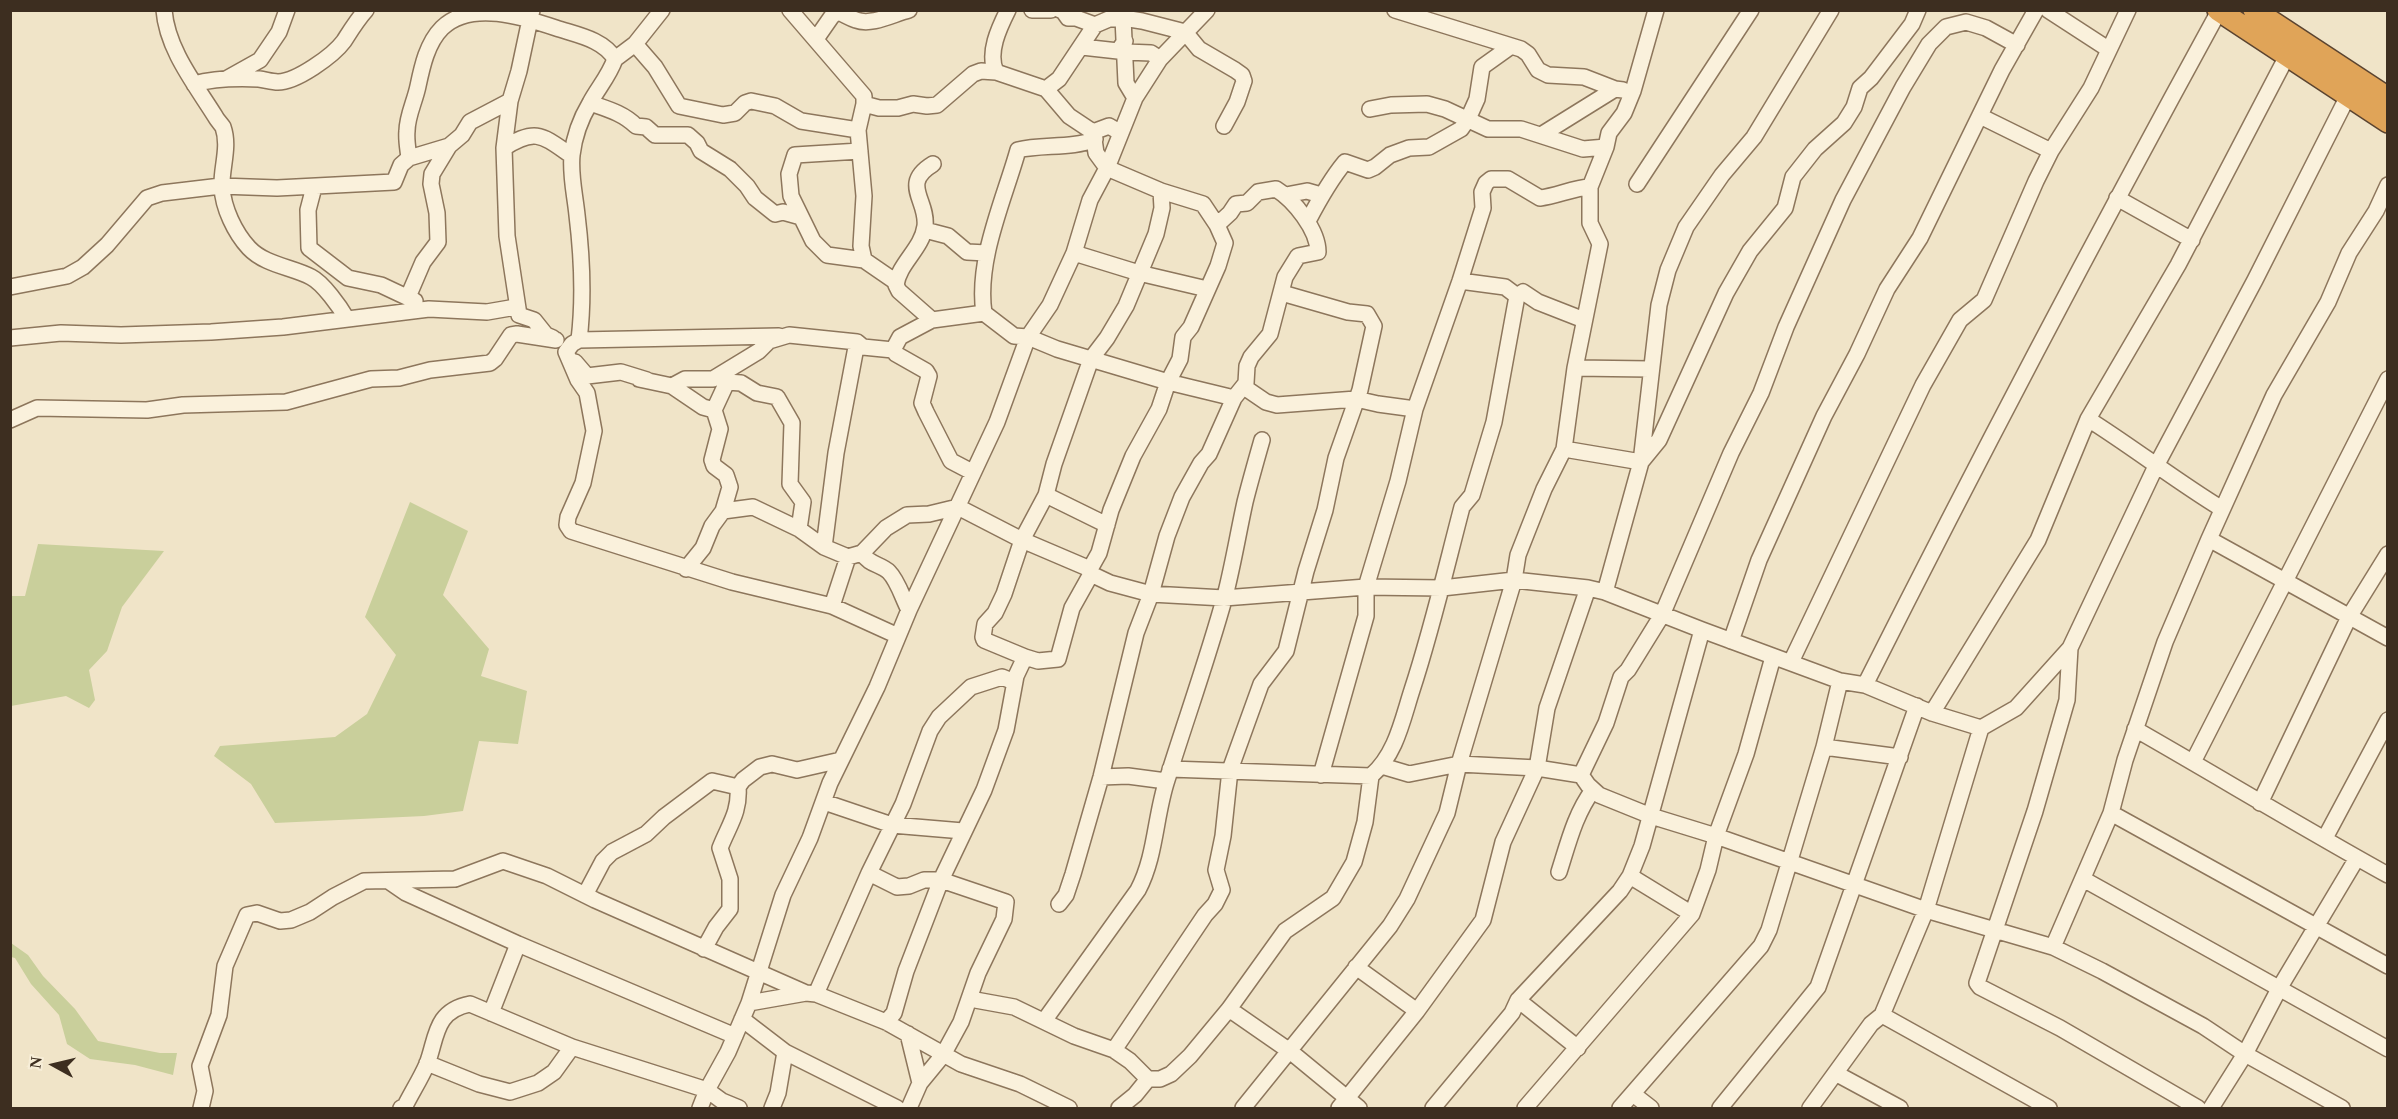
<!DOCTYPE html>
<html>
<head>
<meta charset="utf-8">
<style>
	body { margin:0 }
	#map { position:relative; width:2398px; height:1119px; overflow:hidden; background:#f0e4c8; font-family:"Times New Roman",serif }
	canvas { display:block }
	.frame { position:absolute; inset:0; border:12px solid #3d2e20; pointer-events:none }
	.north { position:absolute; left:24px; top:1035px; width:60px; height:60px; -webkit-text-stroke:4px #f7eed8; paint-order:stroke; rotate:278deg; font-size:16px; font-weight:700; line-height:24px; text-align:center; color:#3d2e20 }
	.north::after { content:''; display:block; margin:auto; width:21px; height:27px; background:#3d2e20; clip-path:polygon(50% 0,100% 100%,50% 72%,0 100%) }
</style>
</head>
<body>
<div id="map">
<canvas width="2398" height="1119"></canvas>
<div class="frame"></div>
<div class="north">N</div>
</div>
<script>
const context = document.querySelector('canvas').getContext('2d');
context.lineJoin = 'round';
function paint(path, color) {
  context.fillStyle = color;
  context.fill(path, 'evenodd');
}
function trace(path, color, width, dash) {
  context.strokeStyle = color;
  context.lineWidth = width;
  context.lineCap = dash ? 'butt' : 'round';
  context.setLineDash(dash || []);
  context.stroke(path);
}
paint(new Path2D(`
	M410,502L468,531L443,595L489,649L481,676L527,691L518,744L479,741L463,811L424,816L275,823L251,784L214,756L220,746L335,737L367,714L396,655L365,617Z
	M38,544L164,551L122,607L107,651L89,670L95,700L89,708L66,696L11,706V596H25Z
	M11,943L28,955L43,976L75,1009L98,1041L160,1053H177L173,1075L135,1065L90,1059L67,1044L59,1015L31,984L15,958L11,957Z`), '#c9cf9b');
const minor = new Path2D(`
	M164,10C167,49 195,84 215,116C217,120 221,124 223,127C230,147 221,168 222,187C223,208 235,233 249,248C265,265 292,267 311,277C323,283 340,307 347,319
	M532,10L519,71L510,101L504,148L507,236L519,315L534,320L546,335L553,338
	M790,10L864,96V104L858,130L864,196L861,246L864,260L896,282
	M1032,10H1051
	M1060,10L1063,11L1068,18H1076L1095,25L1109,19L1123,18L1142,21L1185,32L1199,49L1235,70L1242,75L1244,81L1237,102L1224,126
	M1118,10L1123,18L1126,83L1135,98
	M1395,10L1521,49L1528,54L1538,70L1548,75L1584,77L1615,89
	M2048,10L2108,49
	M816,39L832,16L838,12C844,14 849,18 856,20C872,26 893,14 909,10
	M635,44L655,67L679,106L723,115L735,113L745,103L751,101L775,106L801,121L858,130
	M1082,47L1118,51L1125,41
	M1126,52L1151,53L1160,59
	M615,59L635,44L662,10
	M996,72C987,53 999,28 1008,10
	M226,79L260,60L279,32L287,10
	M194,84C215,78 237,78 259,79C266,80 272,82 278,82C296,82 333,56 344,41C351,30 357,20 366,10
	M1046,89L1059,79L1095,25
	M590,103C607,109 623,113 636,126L646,127L655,135H688L697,143L701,151L730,169L747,186L755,198L775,214L783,212L801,217
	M864,104L879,108H898L913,104L927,106L937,105L973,74L981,71L996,72L1046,89L1069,116L1093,132L1096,153L1107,168L1161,191L1162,208L1156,234L1126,306L1107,338L1091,359L1054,464L1046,495L1022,540L1004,594L995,613L985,624L983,637L984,640L1025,657
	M1370,109L1391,105L1427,104L1445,109L1488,129H1521L1583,149L1606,147
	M1980,116L2051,151
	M1093,132L1109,126L1121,133
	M1541,135L1615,89L1623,90
	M1095,139C1073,149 1042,144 1018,150C1004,200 976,260 984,313L1014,336L1028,337L1057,349L1168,382L1234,398
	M504,148C536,127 543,136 572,156
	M860,151L795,155L789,174L791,196L813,241L827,255L864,260
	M409,158C408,149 406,140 407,131C407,116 415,101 418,86C422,67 427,43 442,28C471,0 523,17 556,28C577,35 603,39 615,59C609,76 598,88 590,103C581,118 574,138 572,155C570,175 575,195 577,215C582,256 584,299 579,340L572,344L566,352
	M1637,184L1751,10
	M314,187L308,210L309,248L348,278L381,285L415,301
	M1286,195L1307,191L1321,195
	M2117,198L2192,240
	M1308,221C1319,200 1330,180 1345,162L1368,170L1375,167L1390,155L1409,148L1429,147L1461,129L1468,119L1477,99L1482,67L1510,47
	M925,230L948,236L967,252L987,253
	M1074,253L1139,273L1207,289
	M10,287L67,276L83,267L107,245L147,198L162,193L221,186L277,188L394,182L401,165L409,158L449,146
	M1517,296L1523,292L1538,302L1584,320
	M408,297L423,262L438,242L437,213L431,184L432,174L449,146L462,135L470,122L510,101
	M932,320L899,291L896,285C899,263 922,249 925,226C928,200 900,184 933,164
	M10,338L61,333L121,335L211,332L283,327L429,309L487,312L516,307
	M579,340L779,336
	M893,350L900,337L932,320L984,313
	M566,352L578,380L587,393L594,431L583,483L568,517L567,525L571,531L732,582L832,606L898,636
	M575,362L587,376L621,372L647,380
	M1575,368L1650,369
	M639,379L672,386L685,379H713L759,351L769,341L789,335L857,342
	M672,386L703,407L714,410L727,382L741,383L757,393L777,397L792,423L790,484L803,502L799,529L824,547L848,557L862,553L886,528L907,515L929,514L958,507L1022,540L1090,569L1091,574L1110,583L1151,594L1224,598L1366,587L1442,588L1514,580L1588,588L1605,592L1702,630L1840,681L1865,685L1932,713L1981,728L2016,708L2070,648L2156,466L2255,280L2348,96
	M1244,387L1266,402L1277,405L1356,399L1378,404L1415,409
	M714,410L720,429L712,460L714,466L726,475L730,487L723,511
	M2088,419C2134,448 2176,481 2222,509
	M10,420L37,408L147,410L183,405L286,402L371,379L399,378L430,370L490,363L495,359L511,335L517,334L556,340
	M1564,449L1641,462
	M1641,462L1659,440L1726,293L1750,251L1785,208L1793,177L1815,149L1844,123L1854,107L1860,88L1871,78L1912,24L1918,10
	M1046,495L1107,525
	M2209,539L2388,638
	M824,547L836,453L857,342L863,347L893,350L896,354L926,371L929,376L922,403L926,412L951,461L972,472
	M862,553C869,565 881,564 889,572C898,581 903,599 909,610
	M686,569L703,548L712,526L723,511L753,507L799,529
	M1090,569L1099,553L1111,510L1133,456L1159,409L1168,382L1180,359L1183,337L1191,327L1218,266L1225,243L1217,225L1203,204L1161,191
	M1605,592L1641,462L1659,305L1668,270L1686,227L1722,175L1754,137L1831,10
	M832,606L848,557
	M1731,641L1759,560L1824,416L1857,354L1887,289L1920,238L2002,70L2036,10
	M2070,648L2067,700L2035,811L1977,983L1980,987L2060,1028L2198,1108
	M1791,662L1923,385L1960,320L1984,300L2036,181L2051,151L2091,88L2128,10
	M1865,685C1979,458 2097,234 2219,11
	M1932,713L2038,540L2088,419L2178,265L2287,56
	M2135,729C2219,777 2303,828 2388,875
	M1824,747L1900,757
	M2193,762L2388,379
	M1382,766L1409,774L1459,764L1537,768L1581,775L1588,785L1599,795L1651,816L1716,836L1926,910L2053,947L2102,971L2203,1026L2245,1054L2342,1108
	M1170,769L1371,776
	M1321,775L1366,616V587L1398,481L1415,409L1460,281L1483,208L1482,192L1486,183L1491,179H1508L1540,198C1557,196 1573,188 1590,187
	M1581,775L1606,723L1621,677L1628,670L1662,615L1731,453L1761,393L1786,327L1843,200L1903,87L1929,44L1946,27L1966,22L1986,28L2017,45
	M1101,777L1128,776L1166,781
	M824,802L892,825L963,831
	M2260,803L2349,617L2388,554
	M2111,813L2388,966
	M2325,838L2388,720
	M1559,872C1568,844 1575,814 1593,790
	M869,873L897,887L909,886L924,880H941L1006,902L1004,919L978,973L961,1022L943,1055L920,1083L909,1108
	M1630,876L1692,914
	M2083,879L2388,1049
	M390,882L406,893L518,944L735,1036
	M585,895L603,861L612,852L646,834L664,817L712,781L738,787L743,780L760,767L772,764L797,770L841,760
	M1059,904L1066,895L1073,874L1101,777L1136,633L1151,594L1167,536L1182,497L1201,463L1209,454L1234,398L1246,383L1247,366L1251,357L1270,334L1285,277L1298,256L1318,252C1318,230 1294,200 1276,189L1258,192L1247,203L1236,204L1230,213L1217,225
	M2053,947L2111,813L2125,760L2165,642L2209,539L2274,395L2328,302L2349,253L2376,211L2388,185
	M704,949L716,927L730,909V879L720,848C729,825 740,812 738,787
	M1356,967L1417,1011
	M816,994L869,873L903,804L930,731L939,717L971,687L1002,677L1014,682
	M970,999L1014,1007L1074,1036L1114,1050L1130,1061L1148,1079
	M1518,1000L1578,1048
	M749,1003L806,993L816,994L886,1022L961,1064L1020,1084L1069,1108
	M1229,1009L1291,1052L1359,1108
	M491,1013L518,944
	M1882,1015L2049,1108
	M742,1019L785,1052L897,1108
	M1044,1021L1138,890C1156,856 1155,816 1167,780C1186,719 1208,658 1225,596C1233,565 1238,534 1245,502C1250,482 1256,461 1262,440
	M886,1022L894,1013L906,971L941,880L984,790L1006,730L1016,676L1025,657L1038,661L1058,659L1072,608L1091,574
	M908,1034L920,1083
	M1114,1050L1205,915L1215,904L1222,890L1216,870L1223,836L1230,770L1261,684L1286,651L1306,571L1325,510L1336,458L1360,390L1374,326L1367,314L1348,312L1282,293
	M427,1063L479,1084L510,1092L538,1083L554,1072L572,1047
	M1837,1074L1900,1108
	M1633,1094L1651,1108
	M201,1108L205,1091L200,1066L219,1015L225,966L247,915L257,913L280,921L291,920L310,912L333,897L364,881L455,879L503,861L547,876L595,900L806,993
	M401,1108L405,1106C412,1092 421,1078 427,1064C437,1038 434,1011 470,1004L572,1047L707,1090L722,1101L739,1108
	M700,1108L707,1090L728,1052L749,1003L783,895L810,838L830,783L877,687L909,610L997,422L1028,337L1050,305L1074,253L1090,200L1107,168L1135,98L1160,59L1207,10
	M772,1108L778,1093L785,1052
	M1119,1108L1135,1095L1148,1079H1160L1171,1074L1190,1056L1229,1009L1285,931L1333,898L1354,862L1365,822L1371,776C1396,754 1402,721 1412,690C1432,629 1446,568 1462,507L1472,495L1494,422L1517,296L1505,287L1460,281
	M1243,1108L1390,926L1407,899L1447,813L1459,764L1514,580L1518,555L1544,489L1564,449L1575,368L1600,244L1590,223V187L1606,147L1609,133L1624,113L1633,91L1656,10
	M1339,1108L1417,1011L1483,920L1503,842L1537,768L1547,708L1588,588
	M1433,1108L1512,1013L1518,1000L1620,891L1630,876L1642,846L1702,630
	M1525,1108L1692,914L1708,870L1716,836L1746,754L1773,657
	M1620,1108L1761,946L1769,930L1824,747L1840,681
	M1720,1108L1818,987L1917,706
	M1810,1108L1871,1024L1882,1015L1926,910L1981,728
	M2211,1108L2245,1054L2280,987L2357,858`);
const highway = new Path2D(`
	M2218,10L2388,122
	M2254,10L2388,98`);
trace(minor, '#8d765c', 18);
trace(highway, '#5b4430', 24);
trace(minor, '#faf1dc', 15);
trace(highway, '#e0a458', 21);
</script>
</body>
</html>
